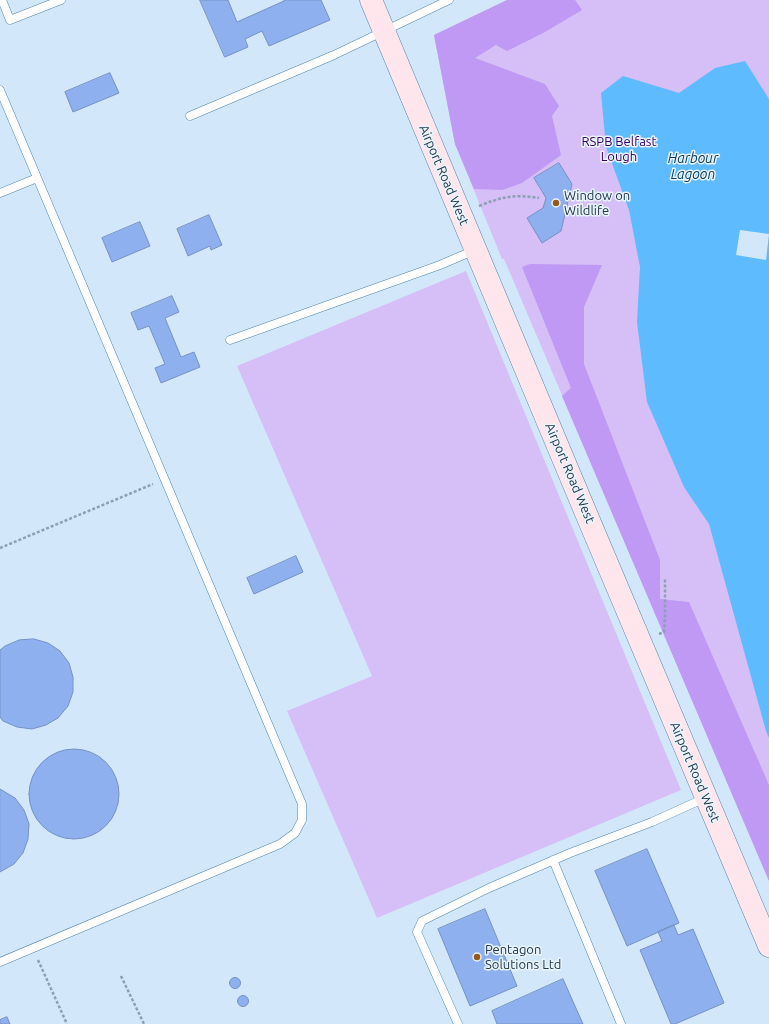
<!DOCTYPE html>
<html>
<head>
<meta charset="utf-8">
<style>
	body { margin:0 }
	canvas { display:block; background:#d2e8fa }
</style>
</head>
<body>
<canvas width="769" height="1024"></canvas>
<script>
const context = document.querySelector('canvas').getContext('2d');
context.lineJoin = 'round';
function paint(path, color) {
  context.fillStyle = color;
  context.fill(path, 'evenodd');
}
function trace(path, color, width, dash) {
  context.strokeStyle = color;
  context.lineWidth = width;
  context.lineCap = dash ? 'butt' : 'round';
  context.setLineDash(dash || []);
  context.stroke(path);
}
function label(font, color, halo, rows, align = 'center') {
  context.font = font + ' Ubuntu,sans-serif';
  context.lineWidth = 3;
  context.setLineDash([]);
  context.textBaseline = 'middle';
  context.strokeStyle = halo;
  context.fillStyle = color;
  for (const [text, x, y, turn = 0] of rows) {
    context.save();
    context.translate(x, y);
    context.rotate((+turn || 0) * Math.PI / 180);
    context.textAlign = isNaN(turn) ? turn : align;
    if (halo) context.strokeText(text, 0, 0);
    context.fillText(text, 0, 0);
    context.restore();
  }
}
paint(new Path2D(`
	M507,0H769V881L504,259H502L455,144L434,35Z
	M466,271L681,790L377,918L287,711L372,676L237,366Z`), '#d5bff6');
paint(new Path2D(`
	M507,0H575L582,10L545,32L507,51L496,45L475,58L545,84L559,106L552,116L561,155L522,183L502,190L474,189L455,144L434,35Z
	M530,264L602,265L584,307V364L660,560V599L689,602L769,785V881L562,396L571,388L522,267Z`), '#bf99f3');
paint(new Path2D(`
	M745,61L769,99V738L766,731L709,524L684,487L647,402L637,322L640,267L629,210L606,147L601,93L623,76L679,93L715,68Z`), '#5ebbfe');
paint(new Path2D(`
	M740,230L769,234L766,260L736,255Z`), '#d2e8fa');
const building = new Path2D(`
	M200,0H228L237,22L284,1V0H321L330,20L269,46L262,31L245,39L248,47L225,57Z
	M110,73L119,93L73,112L65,92Z
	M559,163L572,184L561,231L542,243L527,218L543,208L546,198L534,178Z
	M209,215L222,245L211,250L210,246L188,256L177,229Z
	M140,222L150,246L112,262L102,238Z
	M172,296L179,312L165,318L181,357L194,352L200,367L161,383L155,368L165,364L149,326L138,330L131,313Z
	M296,556L303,572L254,594L247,578Z
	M34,639L48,643L60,651L69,663L73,677V692L68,706L58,718L46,725L32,729L17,727L3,721L0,717V650L5,646L19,640Z
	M29 794a45 45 0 1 1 90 0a45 45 0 1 1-90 0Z
	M0,789L15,798L24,810L29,824L28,839L23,853L14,864L0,872Z
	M647,849L679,923L627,946L595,871Z
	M485,909L517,986L470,1006L438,929Z
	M674,925L678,935L693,929L724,1003L675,1024H671L640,950L662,941L658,932Z
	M229.5 983a5.5 5.5 0 1 1 11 0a5.5 5.5 0 1 1-11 0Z
	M563,979L583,1024H497L492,1011Z
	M237.5 1001a5.5 5.5 0 1 1 11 0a5.5 5.5 0 1 1-11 0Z
	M7,1017L10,1024H0V1020Z`);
paint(building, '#8fb0ef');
trace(building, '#7591c5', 1);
const lane = new Path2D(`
	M2,0L10,20L61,0
	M0,90L302,804V820L295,833L280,844L0,962
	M190,116L334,55L449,0
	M0,193L37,178
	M230,340L440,265L475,250
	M553,860L621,1024
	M458,1024L417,932L422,921L489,888L570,853L652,822L705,798`);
const secondary = new Path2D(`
	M371,0C503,316 635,631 769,946`);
trace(lane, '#4f85ad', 9);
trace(secondary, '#4f85ad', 23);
trace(new Path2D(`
	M479,206C501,197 514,194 539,198
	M0,548L153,484
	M659,634L664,632L665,617V579
	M38,960L67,1024
	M121,976L144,1024`), '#8aa1b3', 2.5, [3, 2]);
trace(lane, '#fff', 8);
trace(secondary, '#fee6ec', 22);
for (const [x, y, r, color] of [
	[556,203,4,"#945918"],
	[477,957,4,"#945918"]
]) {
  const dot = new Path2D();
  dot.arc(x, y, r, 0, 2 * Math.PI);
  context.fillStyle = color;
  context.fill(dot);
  trace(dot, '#e9f4fd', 1.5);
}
label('13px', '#3b0067', '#e9f4fd', [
	["RSPB Belfast",619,142],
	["Lough",619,157]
]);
label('13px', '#22394b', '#e9f4fd', [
	["Airport Road West",444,175,67],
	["Airport Road West",570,473,67],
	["Airport Road West",695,772,67]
]);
label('13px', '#22394b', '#e9f4fd', [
	["Window on",564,196],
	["Wildlife",564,211],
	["Pentagon",485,950],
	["Solutions Ltd",485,965]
], 'left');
label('italic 14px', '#0c4061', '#e9f4fd', [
	["Harbour",693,158],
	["Lagoon",693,174]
]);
</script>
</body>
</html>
